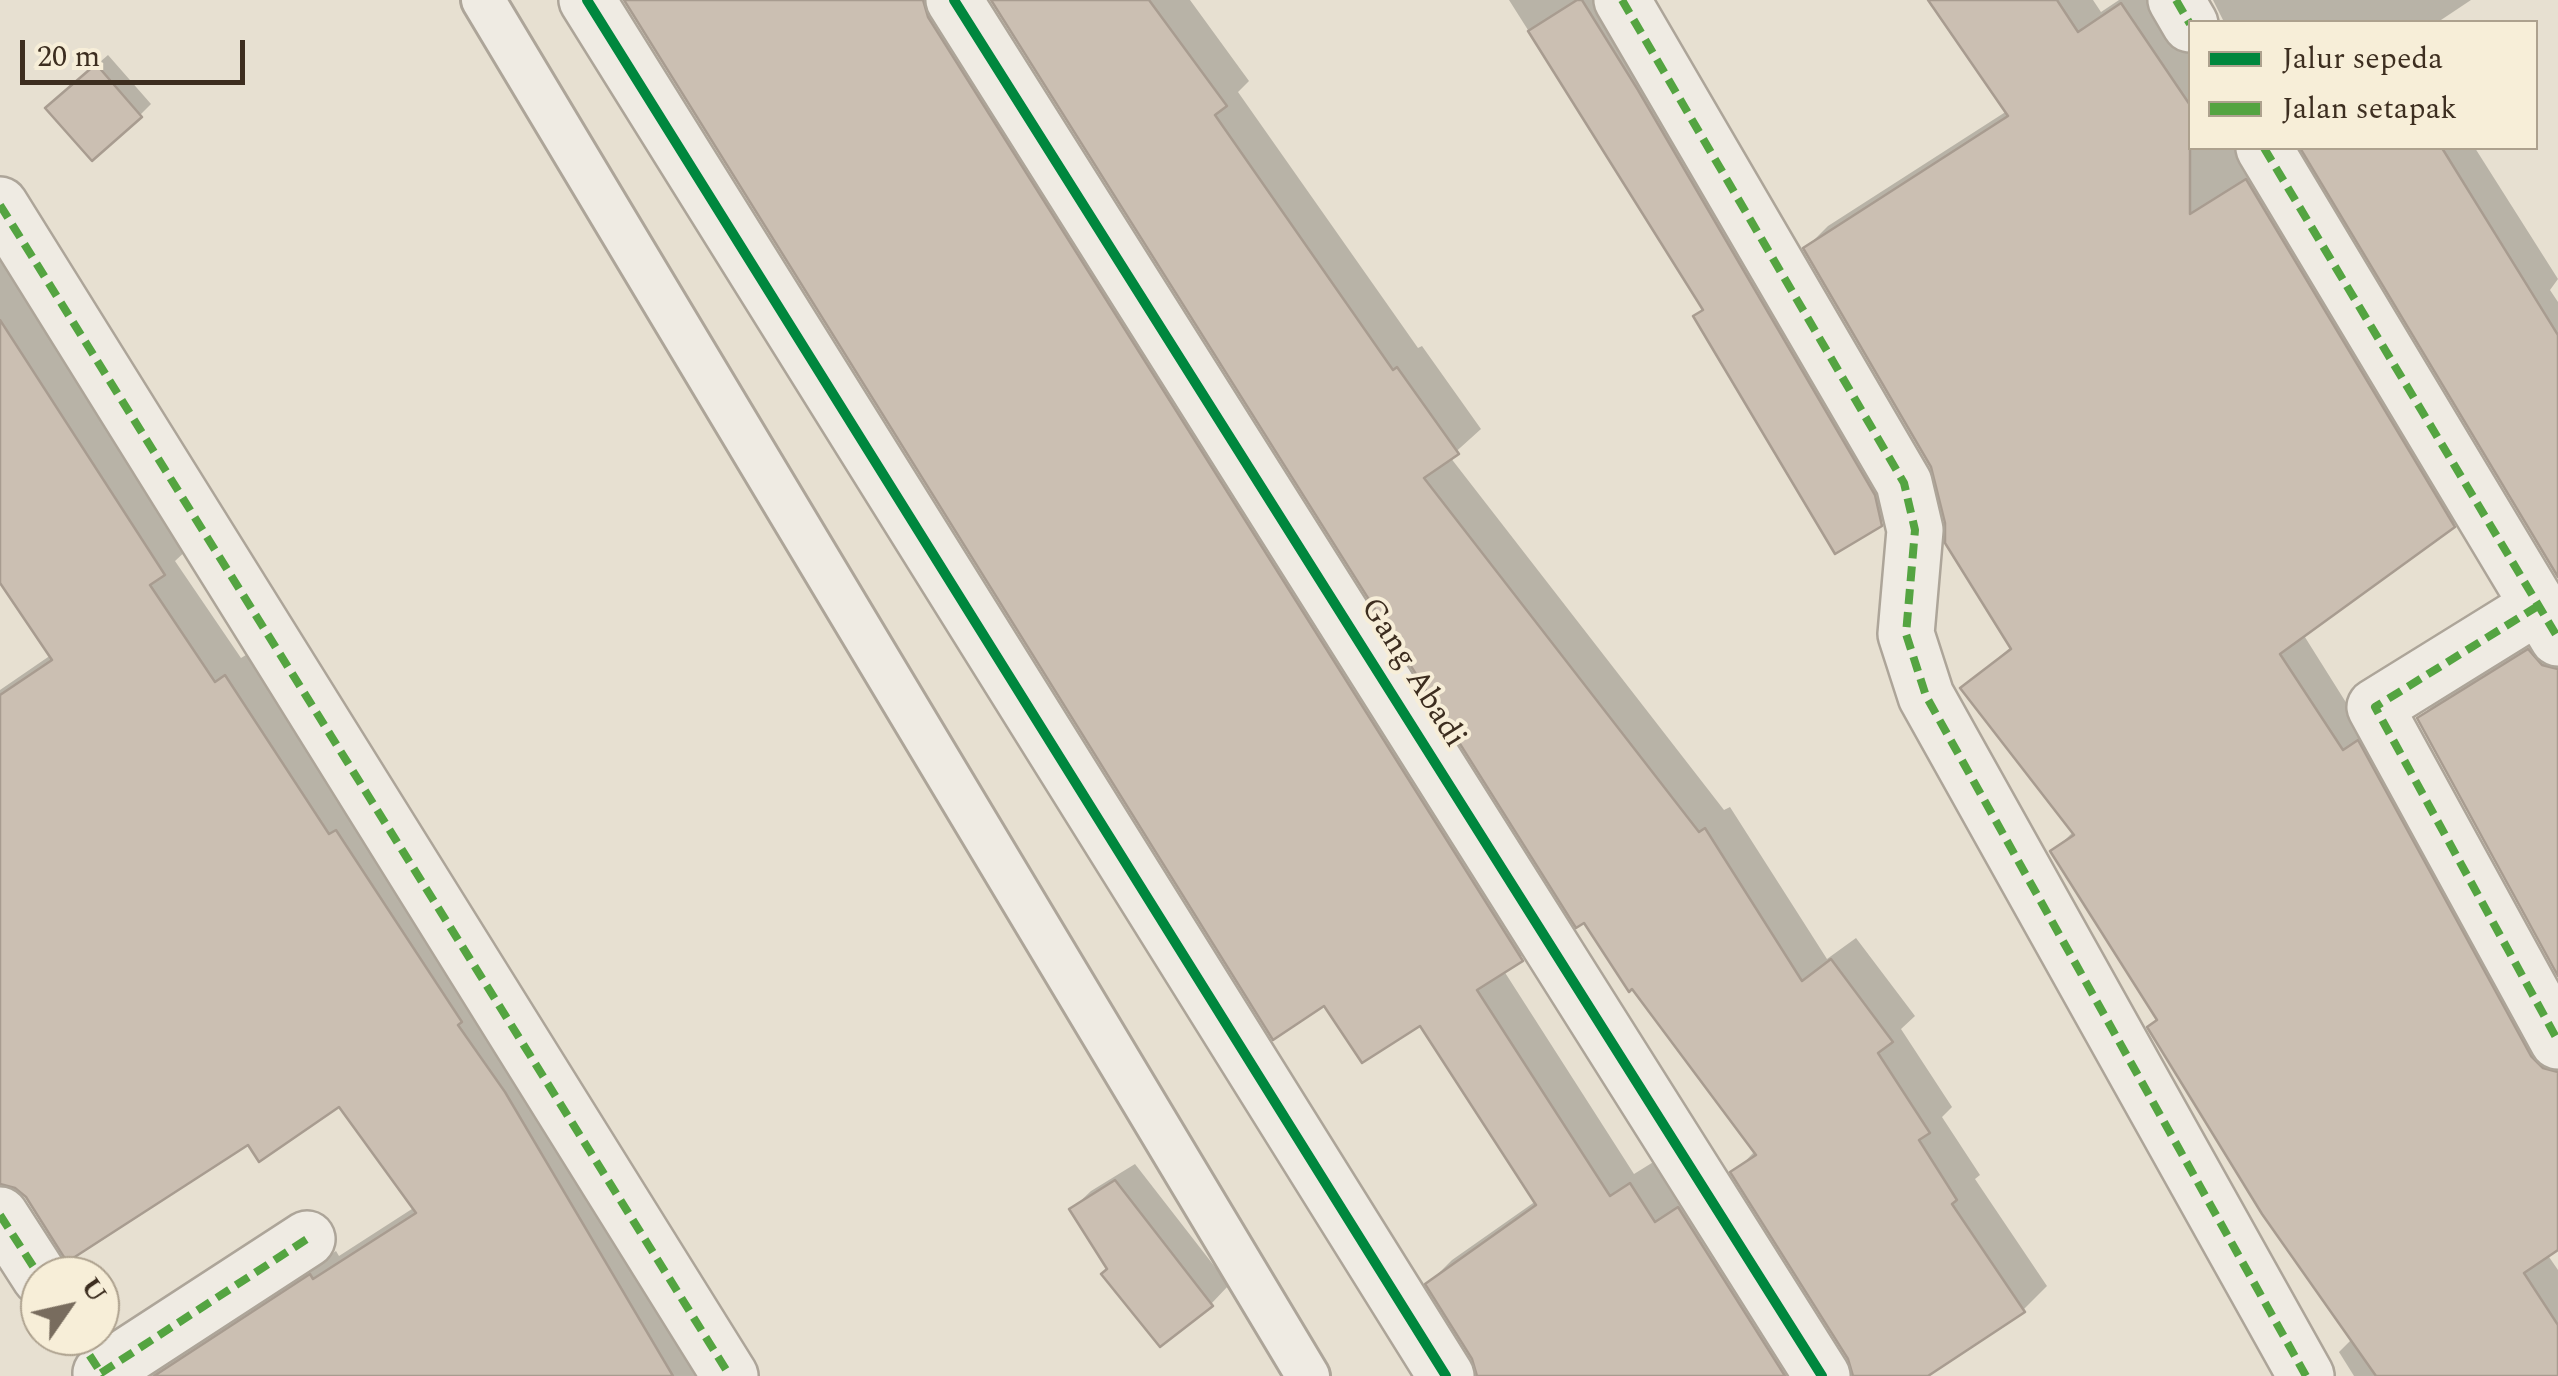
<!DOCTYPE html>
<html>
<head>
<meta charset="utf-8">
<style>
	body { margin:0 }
	#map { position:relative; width:2558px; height:1376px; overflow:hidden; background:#e7e0d1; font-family:Spectral,serif }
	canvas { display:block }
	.legend { position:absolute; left:2188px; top:20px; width:350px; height:130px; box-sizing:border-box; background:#f7eed8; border:2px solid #ada18e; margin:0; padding:12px 18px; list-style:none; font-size:30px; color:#3d2e20 }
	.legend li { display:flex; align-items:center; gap:20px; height:50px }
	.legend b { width:50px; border:2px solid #ada18e }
	.north { position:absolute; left:20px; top:1256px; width:100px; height:100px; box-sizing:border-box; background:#f7eed8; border:2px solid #ada18e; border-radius:50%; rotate:56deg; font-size:28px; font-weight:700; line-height:40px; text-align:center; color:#3d2e20 }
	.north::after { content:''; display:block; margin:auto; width:35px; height:45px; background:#786c5e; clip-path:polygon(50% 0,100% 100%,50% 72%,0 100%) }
	.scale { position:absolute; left:20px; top:40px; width:225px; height:45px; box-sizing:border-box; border:5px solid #3d2e20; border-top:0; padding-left:12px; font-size:30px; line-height:35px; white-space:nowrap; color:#3d2e20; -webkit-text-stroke:8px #f7eed8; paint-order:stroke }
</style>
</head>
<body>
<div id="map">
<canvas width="2558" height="1376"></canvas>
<ul class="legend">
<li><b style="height:12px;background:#00873e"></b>Jalur sepeda</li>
<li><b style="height:12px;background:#54a441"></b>Jalan setapak</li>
</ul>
<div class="north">U</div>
<div class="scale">20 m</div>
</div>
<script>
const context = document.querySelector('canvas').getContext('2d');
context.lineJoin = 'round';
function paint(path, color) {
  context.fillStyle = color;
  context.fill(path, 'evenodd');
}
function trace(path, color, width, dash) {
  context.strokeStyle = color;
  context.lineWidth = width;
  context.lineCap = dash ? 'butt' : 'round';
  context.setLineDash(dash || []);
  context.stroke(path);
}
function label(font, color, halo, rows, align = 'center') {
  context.font = font + ' Spectral,serif';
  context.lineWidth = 8;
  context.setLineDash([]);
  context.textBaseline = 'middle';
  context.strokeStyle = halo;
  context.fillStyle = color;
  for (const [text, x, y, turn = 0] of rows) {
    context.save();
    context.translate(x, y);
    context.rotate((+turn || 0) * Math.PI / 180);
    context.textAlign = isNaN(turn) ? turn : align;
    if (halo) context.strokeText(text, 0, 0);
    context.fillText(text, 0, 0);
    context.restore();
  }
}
paint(new Path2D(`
	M627,0H955L1546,935L1504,971L1634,1174L1655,1161L1827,1376H1480L1475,1359L1428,1284L1452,1260L1536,1201L1421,1023Z
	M994,0H1190L1249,81L1238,92L1418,348L1422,346L1481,429L1450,457L1724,810L1730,807L1827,959L1856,938L1915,1016L1901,1029L1952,1107L1942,1117L1980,1175L1975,1179L2047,1286L2023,1310L1924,1376H1855L1851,1359L1734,1173L1756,1150Z
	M1509,0H1618L1903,501L1880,524L1696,316L1704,308Z
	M1931,0H2093L2101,12L2119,0H2175L2191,22L2190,148H2262L2475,503L2453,525L2303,634L2558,1040V1247L2547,1254L2558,1270V1376H2354L2339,1352L2353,1338L2053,852L2074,831L1964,688L2012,646L1948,523L1933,466L1806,248L1828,226L2007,111Z
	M2213,0H2471L2438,22H2224Z
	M108,55L151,104L140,115L60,97Z
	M2303,148H2475L2558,279L2550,290L2558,302V573Z
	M0,242L189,548L175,561L241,658L251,652L705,1376H147L336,1251L339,1256L415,1207L339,1104L248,1142L28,1196L14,1185L0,1182V690L51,655L0,578Z
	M2551,629L2558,636V971L2420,718L2442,696Z
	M1135,1164L1229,1285L1211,1304L1110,1268L1072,1209L1091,1191Z`), '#0003');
const building = new Path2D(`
	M624,0H923L928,17L1523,961L1477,990L1610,1196L1630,1183L1655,1222L1678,1207L1785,1376H1477L1472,1359L1425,1284L1536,1205L1420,1026L1362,1063L1324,1006L1273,1040Z
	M991,0H1149L1227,106L1215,115L1393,370L1397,367L1459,454L1424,478L1699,832L1705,828L1802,981L1831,959L1893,1042L1878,1053L1930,1133L1919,1140L1957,1200L1952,1204L2025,1312L1928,1376H1853L1848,1359L1730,1172L1756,1155L1632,989L1629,992L1584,923L1576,928Z
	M1577,0H1582L1638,90L1875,495L1882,526L1835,554L1693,316L1703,310L1528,31Z
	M1928,0H2057L2078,32L2121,3L2190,105V214L2246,179L2455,527L2280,654L2343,750L2358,740L2531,1056L2543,1068L2558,1072V1250L2524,1273L2558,1325V1376H2376L2262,1214L2147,1027L2157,1020L2050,851L2074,835L1960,688L2011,649L1945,543V523L1931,467L1803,248L2008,116Z
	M96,64L142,117L92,161L45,108Z
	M2300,148H2442L2558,335V577Z
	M0,320L165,575L150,585L215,682L225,675L329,834L336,830L462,1022L458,1025L505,1092L673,1376H154L310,1274L313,1279L416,1213L339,1107L259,1162L248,1145L67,1262L26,1197L15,1188L0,1184V695L52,660L0,583Z
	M2528,649L2542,665L2558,669V976L2417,718Z
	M1115,1180L1213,1306L1160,1347L1101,1274L1107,1269L1069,1209Z`);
paint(building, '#cbbfb2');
trace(building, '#a89c90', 2.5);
const lane = new Path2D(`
	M483,0L1308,1376`);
const street = new Path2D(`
	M587,0L1446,1376
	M954,0L1822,1376
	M1622,0L1904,483L1915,530L1906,634L1926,696L2306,1376
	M2176,0L2190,24
	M2264,148L2558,638
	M0,205L730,1376
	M2538,606L2375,707L2558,1041
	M0,1215L40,1277
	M101,1373L307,1239`);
trace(lane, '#ada599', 48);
trace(street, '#ada599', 60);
trace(lane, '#efebe3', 42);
trace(street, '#efebe3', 55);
trace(new Path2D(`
	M1622,0L1904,483L1915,530L1906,634L1926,696L2306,1376
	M2176,0L2190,24
	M2264,148L2558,638
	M0,205L730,1376
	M2538,606L2375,707L2558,1041
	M0,1215L40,1277
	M77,1336L103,1376
	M101,1373L307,1239`), '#54a441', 8, [15, 8]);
trace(new Path2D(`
	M587,0L1446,1376
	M954,0L1822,1376`), '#00873e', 10);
label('32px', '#3d2e20', '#f7eed8', [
	["Gang Abadi",1411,674,58]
]);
</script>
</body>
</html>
